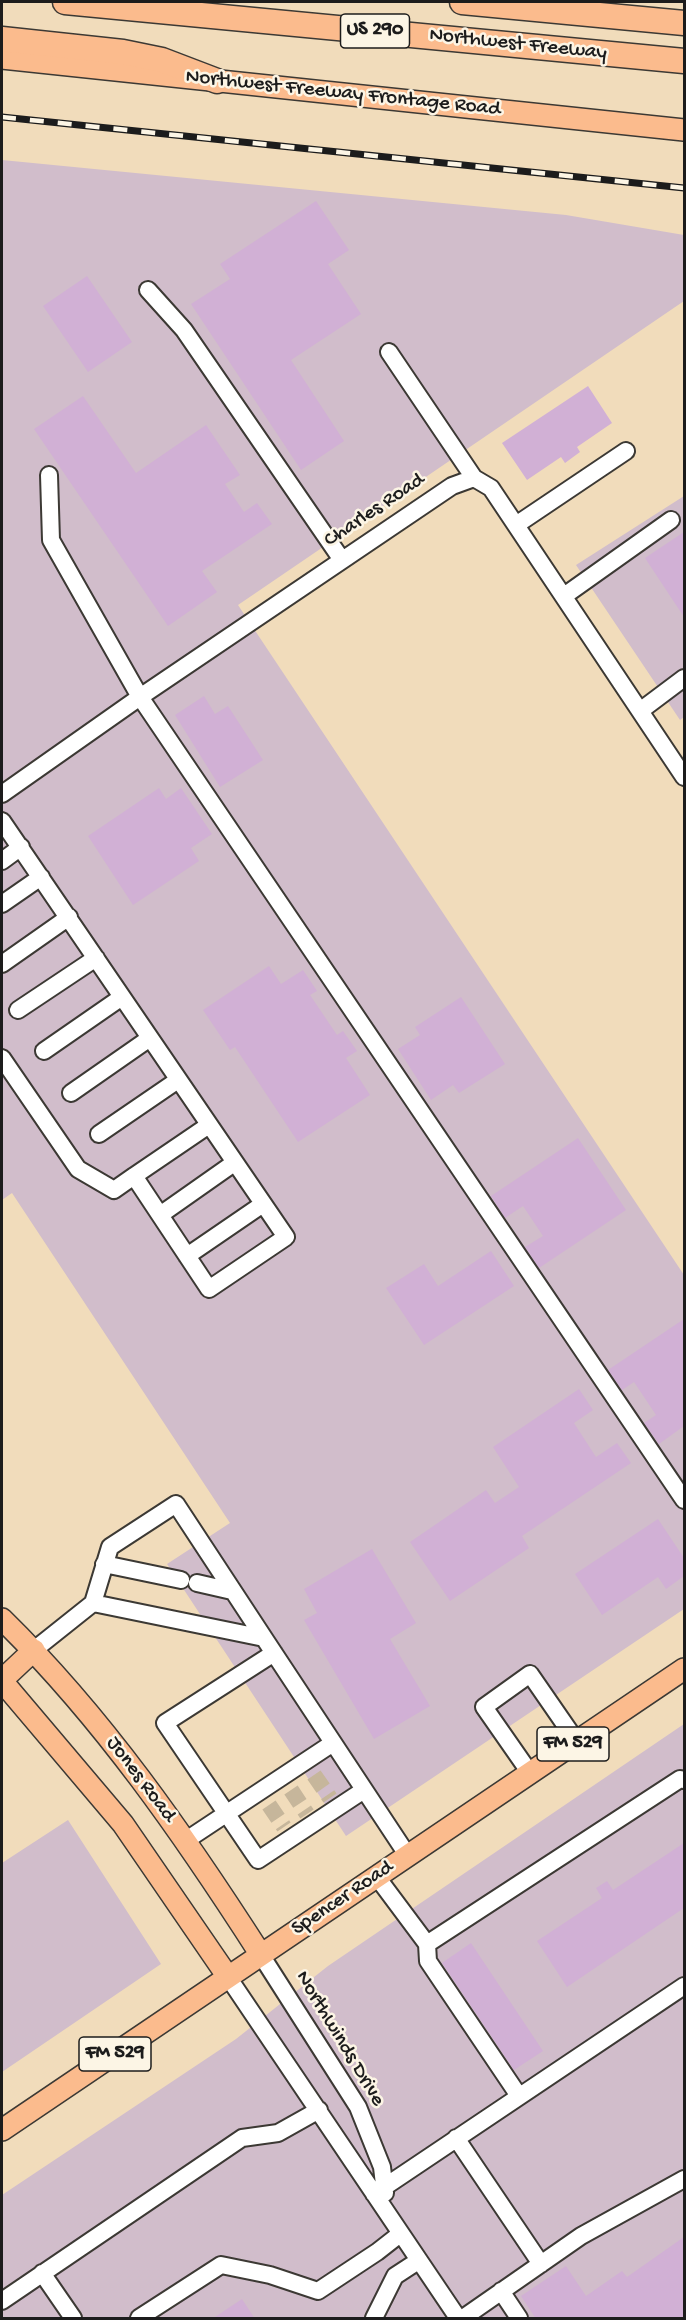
<!DOCTYPE html>
<html>
<head>
<meta charset="utf-8">
<style>
	body { margin:0 }
	#map { position:relative; width:686px; height:2320px; overflow:hidden; background:#f1dcbb; font-family:"Gochi Hand",sans-serif }
	canvas { display:block }
	.frame { position:absolute; inset:0; border:3px solid #1c1c1c; pointer-events:none }
</style>
</head>
<body>
<div id="map">
<canvas width="686" height="2320"></canvas>
<div class="frame"></div>
</div>
<script>
const context = document.querySelector('canvas').getContext('2d');
context.lineJoin = 'round';
function paint(path, color) {
  context.fillStyle = color;
  context.fill(path, 'evenodd');
}
function trace(path, color, width, dash) {
  context.strokeStyle = color;
  context.lineWidth = width;
  context.lineCap = dash ? 'butt' : 'round';
  context.setLineDash(dash || []);
  context.stroke(path);
}
function label(font, color, halo, rows, align = 'center') {
  context.font = font + ' "Gochi Hand",sans-serif';
  context.lineWidth = 5;
  context.setLineDash([]);
  context.textBaseline = 'middle';
  context.strokeStyle = halo;
  context.fillStyle = color;
  for (const [text, x, y, turn = 0] of rows) {
    context.save();
    context.translate(x, y);
    context.rotate((+turn || 0) * Math.PI / 180);
    context.textAlign = isNaN(turn) ? turn : align;
    if (halo) context.strokeText(text, 0, 0);
    context.fillText(text, 0, 0);
    context.restore();
  }
}
paint(new Path2D(`
	M2,160L566,215L684,235V301L238,605L684,1275V1609L346,1836L167,1564L230,1523L12,1193L2,1200Z
	M684,496V717L680,720L576,565Z
	M684,1724V2318H2V2195L236,2039L328,1966Z
	M68,1820L161,1964L2,2072V1863Z`), '#d1bdcb');
paint(new Path2D(`
	M316,201L349,250L328,264L361,314L291,360L344,441L301,470L191,304L230,279L220,264Z
	M87,276L132,342L88,372L43,306Z
	M588,386L612,423L577,447L580,452L565,463L561,457L527,480L502,443Z
	M83,396L136,473L206,425L240,475L225,484L244,512L257,503L272,524L202,571L217,592L168,626L34,429Z
	M684,532V617L645,558Z
	M204,696L215,714L228,706L263,760L220,787L175,715Z
	M159,788L166,799L181,788L212,834L191,848L199,861L133,905L88,836Z
	M269,966L281,984L303,970L317,991L310,995L337,1035L343,1031L357,1051L346,1058L370,1095L298,1142L235,1047L230,1050L203,1010Z
	M461,997L505,1064L459,1093L453,1085L431,1100L398,1049L420,1035L415,1027Z
	M578,1138L626,1210L539,1268L525,1247L543,1236L523,1206L505,1218L491,1196Z
	M491,1251L514,1286L424,1345L386,1288L424,1264L438,1286Z
	M684,1319V1426L659,1444L644,1423L656,1415L634,1382L622,1390L608,1370Z
	M579,1389L593,1410L574,1423L596,1457L617,1443L631,1463L522,1536L529,1548L450,1601L410,1542L486,1490L495,1503L519,1487L493,1447Z
	M658,1519L684,1558V1576L666,1589L658,1577L602,1615L575,1574Z
	M372,1549L416,1623L390,1639L430,1706L374,1739L304,1620L317,1613L304,1589Z
	M684,1843V1908L567,1987L537,1941L602,1898L596,1888L607,1881L613,1890Z
	M471,1943L543,2051L514,2070L442,1963Z
	M684,2237V2319H536L521,2296L566,2266L586,2296L622,2271L627,2277Z
	M242,2299L255,2319H212Z`), '#d1b0d5');
trace(new Path2D(`
	M314,1775L330,1798
	M291,1790L307,1814
	M269,1805L284,1827`), '#c6b69b', 16, [16, 8]);
const minor = new Path2D(`
	M148,290L184,330L342,560
	M389,352L474,478
	M49,475L51,540L140,697L684,1500
	M516,525L626,451
	M564,596L671,520
	M640,711L684,678
	M2,794L140,697L452,486L474,478L491,488L684,777
	M2,821L286,1237L209,1289L134,1176L114,1190L78,1169L2,1058
	M2,861L21,847
	M2,904L41,877
	M2,964L69,917
	M18,1010L96,958
	M44,1051L122,997
	M71,1093L150,1038
	M99,1134L178,1080
	M134,1176L209,1125
	M160,1215L234,1163
	M187,1256L263,1204
	M104,1564L181,1580
	M197,1583L232,1591
	M93,1603L110,1547L176,1504L264,1638
	M34,1650L93,1603L264,1638L408,1856
	M274,1653L165,1723L258,1860L364,1790
	M530,1773L484,1707L530,1674L577,1742
	M185,1841L333,1743
	M377,1877L427,1944L680,1779L684,1780
	M427,1944L428,1961L519,2096
	M261,1955L358,2107L382,2167L385,2193
	M228,1977L458,2318
	M456,2138L541,2264
	M374,2194L684,1986
	M42,2273L73,2318
	M501,2291L519,2318
	M2,2301L242,2138L278,2133L319,2110
	M139,2318L221,2265L270,2275L318,2291L377,2252L400,2234
	M374,2318L395,2276L418,2261
	M463,2318L581,2236L684,2179`);
const major = new Path2D(`
	M2,58L684,130
	M2,1619C103,1718 184,1835 261,1955
	M2,1680L34,1650
	M2,1681L123,1824L228,1977
	M2,2130L684,1669`);
const highway = new Path2D(`
	M65,2L684,61
	M462,2L684,23
	M2,39L123,52L162,60L217,81`);
trace(minor, '#3c3934', 20);
trace(major, '#3c3934', 24);
trace(highway, '#3c3934', 27);
trace(minor, '#fff', 16);
trace(major, '#fbbb8d', 21);
trace(highway, '#fbbb8d', 24);
const rail = new Path2D(`
	M2,117L684,188`);
trace(rail, '#1c1c1c', 7);
trace(rail, '#fcf5e5', 4.5, [14]);
for (const [x, y, w] of [
	[375,31,69],
	[573,1744,72],
	[115,2054,72]
]) {
  const box = new Path2D();
  box.roundRect(x - w / 2, y - 17, w, 34, 4.5);
  context.fillStyle = '#fcf5e5';
  context.fill(box);
  trace(box, '#1c1c1c', 1.5);
}
label('bold 20px', '#1c1c1c', null, [
	["US 290",375,31],
	["FM 529",573,1744],
	["FM 529",115,2054]
]);
label('21px', '#1c1c1c', '#fcf5e5', [
	["Northwest Freeway",518,45,6],
	["Northwest Freeway Frontage Road",343,94,6],
	["Charles Road",375,511,-34],
	["Jones Road",140,1780,53],
	["Spencer Road",343,1899,-34],
	["Northwinds Drive",339,2039,59]
]);
</script>
</body>
</html>
